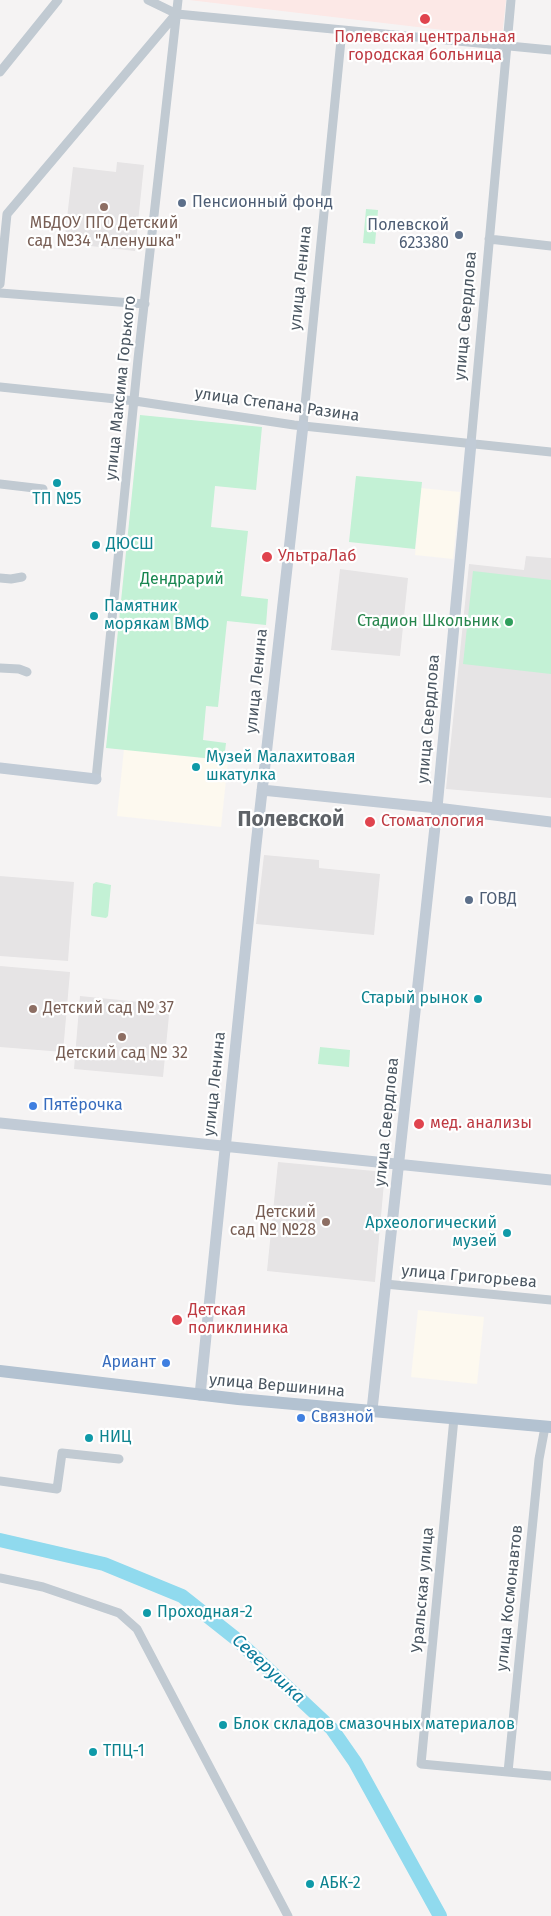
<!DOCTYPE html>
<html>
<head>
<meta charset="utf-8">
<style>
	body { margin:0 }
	canvas { display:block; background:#f5f3f3 }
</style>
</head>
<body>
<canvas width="551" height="1916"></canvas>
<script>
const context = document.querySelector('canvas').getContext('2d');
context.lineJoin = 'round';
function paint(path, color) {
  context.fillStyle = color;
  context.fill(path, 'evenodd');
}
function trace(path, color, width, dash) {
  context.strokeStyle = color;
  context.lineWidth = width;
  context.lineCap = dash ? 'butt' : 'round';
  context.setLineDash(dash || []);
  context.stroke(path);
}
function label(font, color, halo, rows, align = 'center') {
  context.font = font + ' "Fira Sans",sans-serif';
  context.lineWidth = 4.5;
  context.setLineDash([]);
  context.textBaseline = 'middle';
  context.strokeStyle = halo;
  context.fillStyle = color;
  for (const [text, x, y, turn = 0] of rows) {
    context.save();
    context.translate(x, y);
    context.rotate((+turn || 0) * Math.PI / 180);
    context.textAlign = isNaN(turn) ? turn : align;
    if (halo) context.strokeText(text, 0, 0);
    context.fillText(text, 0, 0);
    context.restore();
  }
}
paint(new Path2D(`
	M421,488L460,492L453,559L415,555Z
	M124,749L228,761L221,827L117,816Z
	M418,1310L484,1317L477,1384L411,1377Z`), '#fdf9ef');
paint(new Path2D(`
	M117,162L144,165L135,251L64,243L73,167L116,172Z
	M526,556L551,558V798L446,789L469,564L524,570Z
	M340,569L408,578L400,656L331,650Z
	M264,855L319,860V868L380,874L374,935L256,924Z
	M0,876L74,882L68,961L0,956Z
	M0,966L70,972L63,1052L0,1047Z
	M80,996L170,1005L163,1077L74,1069Z
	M278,1162L385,1172L375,1282L267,1271Z`), '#e6e4e5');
paint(new Path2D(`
	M189,0H506L502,37Z`), '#fce8e6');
paint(new Path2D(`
	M366,209L378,210L375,244L363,243Z
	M140,415L262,427L256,490L215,486L211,527L248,531L241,596L268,599L266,625L227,621L218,707L206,706L203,740L226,743L224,760L106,748Z
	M356,476L422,482L415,549L349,542Z
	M473,571L551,580V674L463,664Z
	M96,882L111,885L108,916L106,918L92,916L91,915L93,884Z
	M320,1047L350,1050L349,1067L318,1064Z`), '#c3f1d5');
trace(new Path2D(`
	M0,1540L104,1564L182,1596L235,1638L332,1729L355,1762L440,1916`), '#90daee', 14);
trace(new Path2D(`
	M148,0L177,14L551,50
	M0,72L58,0
	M489,239L551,246
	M0,284L7,214L176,14
	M0,293L145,304
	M0,387L135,401L294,425L551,452
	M303,425L342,30
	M471,443L511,0
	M0,484L43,489
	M0,578L11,579L22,577
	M0,668L19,669L27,672
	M96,779L138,359L178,0
	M385,1284L551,1300
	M454,1418L421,1764L551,1776
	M0,1481L57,1489L62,1453L119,1459
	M0,1578L43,1587L119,1613L137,1629L288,1916
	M508,1772L539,1459L545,1427`), '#c1cad2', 9);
trace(new Path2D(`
	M0,768L96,779
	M262,790L437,808L551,822
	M0,1123L551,1180
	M200,1395L256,845L303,425
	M372,1410L437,808L471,443`), '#c1cbd6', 11);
trace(new Path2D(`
	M0,1371L238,1399L551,1427`), '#b3c2d1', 12);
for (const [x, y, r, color] of [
	[425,19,6,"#e0444e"],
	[182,203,5,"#5c6f8a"],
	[104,207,5,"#8d6e63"],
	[459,235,5,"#5c6f8a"],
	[57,483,5,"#0f9aa8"],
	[96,545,5,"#0f9aa8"],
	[267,557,6,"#e0444e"],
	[94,616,5,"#0f9aa8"],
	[509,622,5,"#2e9e5b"],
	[196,767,5,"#0f9aa8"],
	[370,822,6,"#e0444e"],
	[469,900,5,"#5c6f8a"],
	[478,999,5,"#0f9aa8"],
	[33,1009,5,"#8d6e63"],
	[122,1037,5,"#8d6e63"],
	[33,1106,5,"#3f7fe0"],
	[419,1124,6,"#e0444e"],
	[326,1222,5,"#8d6e63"],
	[507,1233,5,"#0f9aa8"],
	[177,1320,6,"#e0444e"],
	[166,1363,5,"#3f7fe0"],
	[301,1418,5,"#3f7fe0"],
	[89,1438,5,"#0f9aa8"],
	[147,1613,5,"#0f9aa8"],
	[223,1725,5,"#0f9aa8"],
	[93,1752,5,"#0f9aa8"],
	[310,1884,5,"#0f9aa8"]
]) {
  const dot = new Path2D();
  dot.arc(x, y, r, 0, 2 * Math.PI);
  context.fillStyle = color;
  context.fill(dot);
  trace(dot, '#fff', 2);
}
label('16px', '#be3a42', '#fff', [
	["Полевская центральная",425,38,"center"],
	["городская больница",425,56,"center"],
	["УльтраЛаб",278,557],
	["Стоматология",381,822],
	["мед. анализы",430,1124],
	["Детская",188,1311],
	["поликлиника",188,1329]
], 'left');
label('16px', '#4e5e75', '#fff', [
	["Пенсионный фонд",192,203],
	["Полевской",449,226,"right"],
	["623380",449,244,"right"],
	["ГОВД",479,900]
], 'left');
label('16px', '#785e54', '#fff', [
	["МБДОУ ПГО Детский",104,224],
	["сад №34 \"Аленушка\"",104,242],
	["Детский сад № 37",43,1009,"left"],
	["Детский сад № 32",122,1054],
	["Детский",316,1213,"right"],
	["сад № №28",316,1231,"right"]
]);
label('16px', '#4a5661', '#fff', [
	["улица Ленина",301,278,-84],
	["улица Свердлова",466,316,-85],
	["улица Максима Горького",121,388,-84],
	["улица Степана Разина",277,405,8],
	["улица Ленина",257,681,-84],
	["улица Свердлова",429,719,-85],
	["улица Ленина",215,1084,-84],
	["улица Свердлова",387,1122,-84],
	["улица Григорьева",469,1277,5],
	["улица Вершинина",277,1386,5],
	["Уральская улица",423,1590,-85],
	["улица Космонавтов",510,1598,-84]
]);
label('16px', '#0d838f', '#fff', [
	["ТП №5",57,500,"center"],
	["ДЮСШ",106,545],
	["Памятник",104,607],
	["морякам ВМФ",104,625],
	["Музей Малахитовая",206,758],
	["шкатулка",206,776],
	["Старый рынок",468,999,"right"],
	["Археологический",497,1224,"right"],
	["музей",497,1242,"right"],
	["НИЦ",99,1438],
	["Проходная-2",157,1613],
	["Блок складов смазочных материалов",233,1725],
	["ТПЦ-1",103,1752],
	["АБК-2",320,1884]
], 'left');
label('16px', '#17864f', '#fff', [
	["Дендрарий",182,580]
]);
label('16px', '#27864d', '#fff', [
	["Стадион Школьник",499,622]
], 'right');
label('16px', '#366cbe', '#fff', [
	["Пятёрочка",43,1106],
	["Ариант",156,1363,"right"],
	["Связной",311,1418]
], 'left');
label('italic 18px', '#0c7c9b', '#fff', [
	["Северушка",268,1669,43]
]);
label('bold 21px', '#5f6368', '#fff', [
	["Полевской",291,820]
]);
</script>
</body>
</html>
